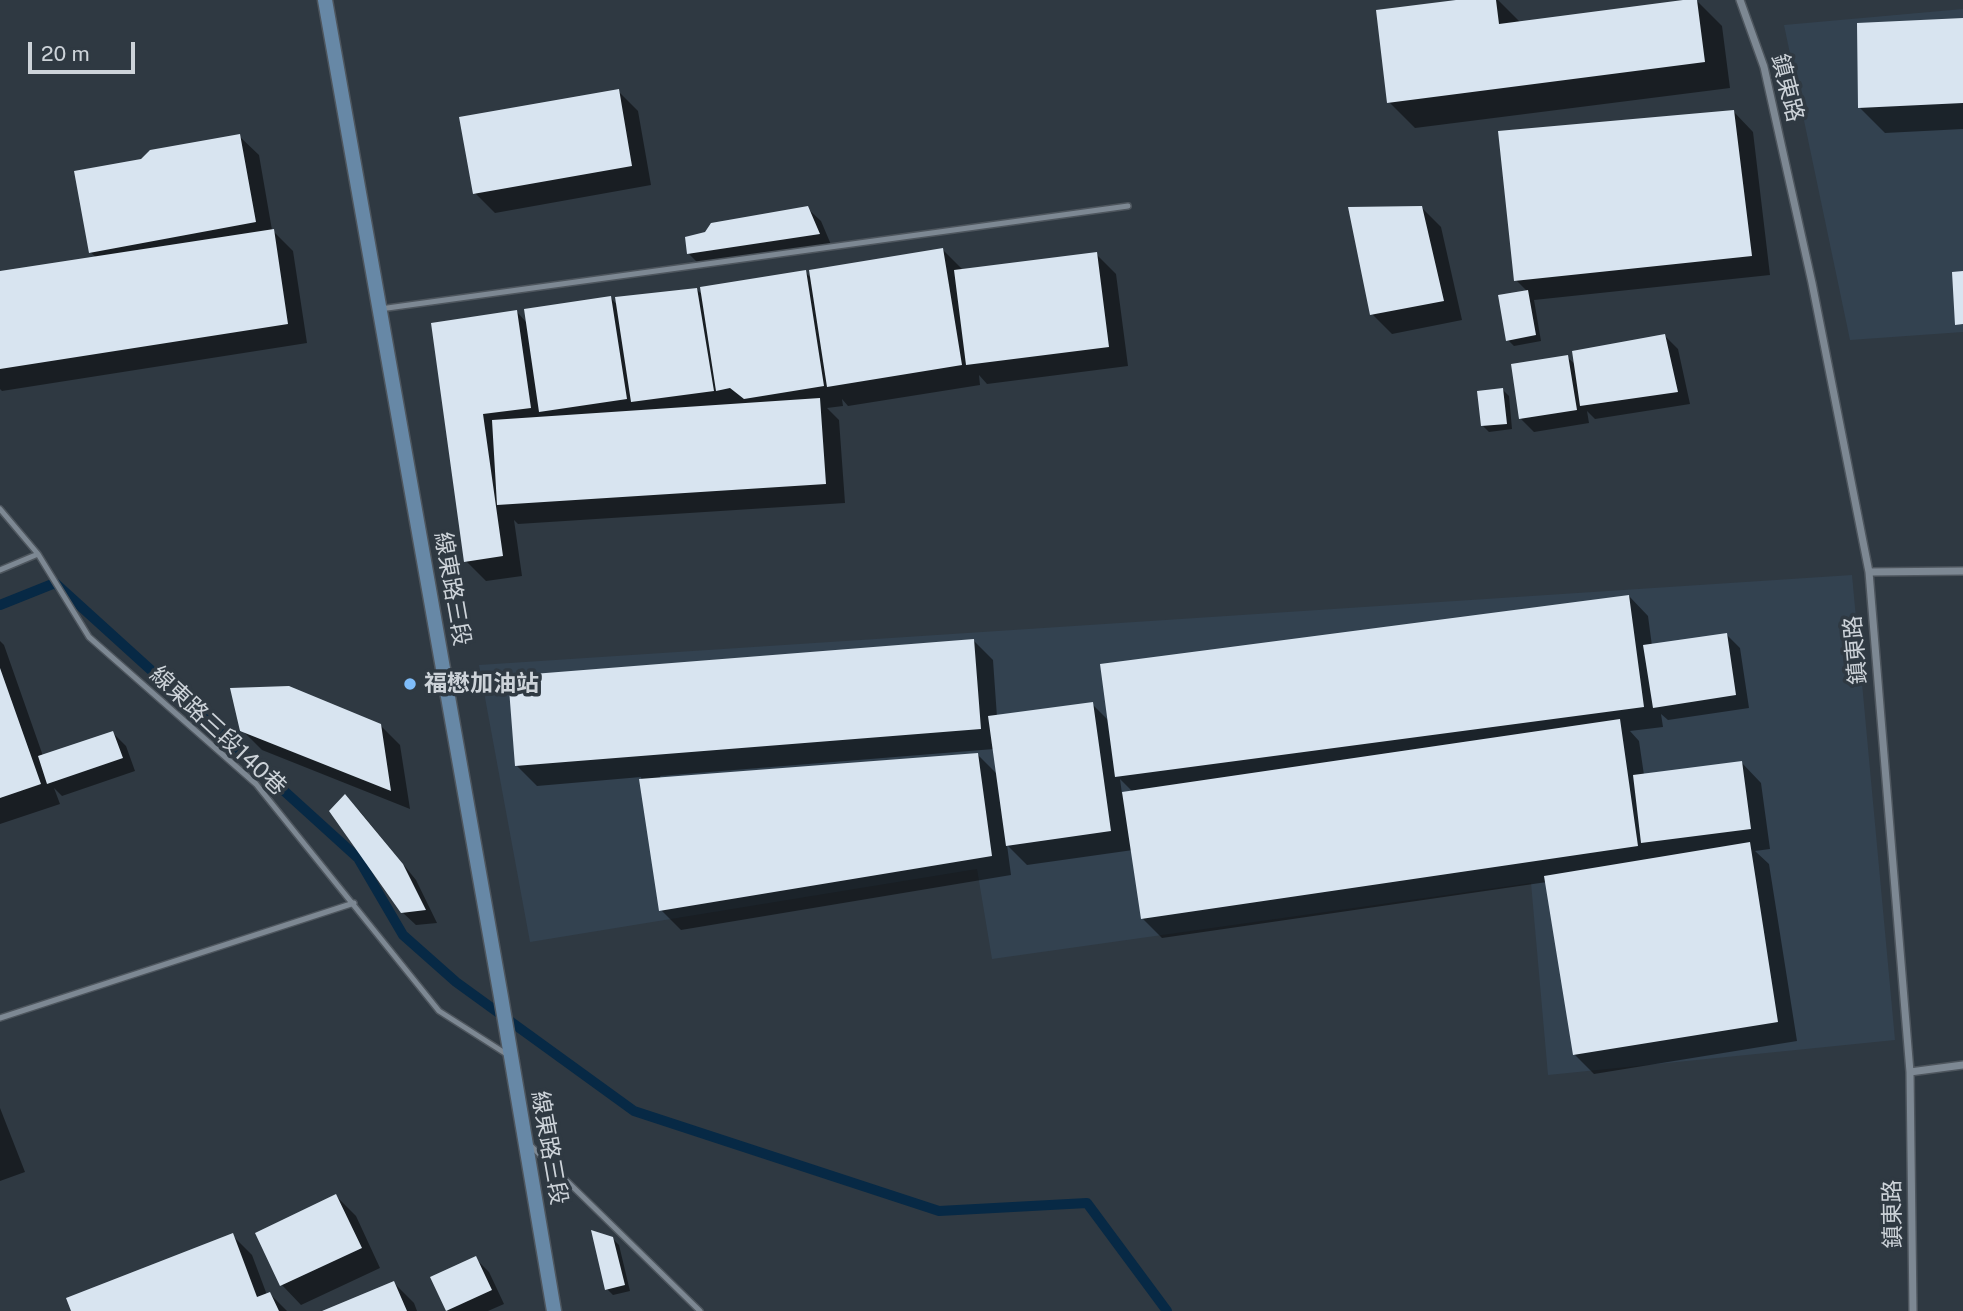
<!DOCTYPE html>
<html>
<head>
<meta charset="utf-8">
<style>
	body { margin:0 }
	#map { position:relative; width:1963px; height:1311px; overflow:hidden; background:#2f3942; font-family:"Public Sans",sans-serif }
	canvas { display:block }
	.scale { position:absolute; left:28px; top:42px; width:107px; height:32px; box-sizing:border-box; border:4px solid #cdd3d9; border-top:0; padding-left:9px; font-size:21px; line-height:24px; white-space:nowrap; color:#cdd3d9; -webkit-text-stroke:5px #2f3942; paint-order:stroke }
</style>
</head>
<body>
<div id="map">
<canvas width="1963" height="1311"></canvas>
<div class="scale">20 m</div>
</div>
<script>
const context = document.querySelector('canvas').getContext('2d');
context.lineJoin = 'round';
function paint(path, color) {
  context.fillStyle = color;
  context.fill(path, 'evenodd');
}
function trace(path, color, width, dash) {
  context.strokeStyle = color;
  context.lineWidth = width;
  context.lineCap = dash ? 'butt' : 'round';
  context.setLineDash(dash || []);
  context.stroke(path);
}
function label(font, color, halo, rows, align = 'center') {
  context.font = font + ' "Public Sans","Noto Sans TC",sans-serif';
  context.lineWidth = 7;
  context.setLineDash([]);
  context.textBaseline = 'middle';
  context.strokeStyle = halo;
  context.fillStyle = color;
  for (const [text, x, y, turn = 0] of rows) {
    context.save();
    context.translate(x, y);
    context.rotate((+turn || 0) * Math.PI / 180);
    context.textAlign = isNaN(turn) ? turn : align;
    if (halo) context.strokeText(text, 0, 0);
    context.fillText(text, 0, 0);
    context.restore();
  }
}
paint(new Path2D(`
	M1963,9V332L1850,340L1784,25Z
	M1852,575L1895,1040L1548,1075L1531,883L992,959L977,869L530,942L479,665Z`), '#334250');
paint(new Path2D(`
	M1469,0H1498L1521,23L1696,0L1722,26L1730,88L1415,128L1389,102Z
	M1963,19V129L1885,133L1859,107Z
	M618,91L638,111L651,185L495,213L475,193Z
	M1734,112L1753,132L1770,275L1534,300L1541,341L1514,346L1508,340L1528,292L1516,280Z
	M239,136L259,155L272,230L293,251L307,343L2,391L0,389V273L97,258L90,252L142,160Z
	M1421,207L1441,227L1462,320L1392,334L1372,314Z
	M807,208L821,221L832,247L702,267L689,254Z
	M943,250L963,270L1096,254L1116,274L1128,366L987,384L979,375L980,385L848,406L842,399L843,406L827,408L839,420L845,503L518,524L514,520L522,576L486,581L466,561L433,324L517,312L528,324L611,298L618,306L697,290L703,295L805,272L812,279Z
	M1665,336L1678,349L1690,404L1595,419L1587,411L1589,423L1534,432L1521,419L1567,357L1576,365Z
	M1503,390L1509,396L1512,429L1489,432L1483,426Z
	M1629,596L1648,616L1652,646L1727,635L1740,648L1749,708L1668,720L1661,714L1663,727L1630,731L1639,741L1644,775L1742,763L1761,783L1770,849L1755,851L1769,864L1797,1041L1594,1074L1574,1054L1547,882L1162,938L1142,918L1133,850L1027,865L1007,845L1011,875L681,930L661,910L641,777L537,786L517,766L973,640L993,660L997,717L1092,704L1109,721ZM994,749L998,775L978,755L661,779L660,776ZM1120,779L1133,792L1122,794Z
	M0,641L4,645L43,756L113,733L126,746L135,771L62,796L54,788L60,804L0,824Z
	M380,725L400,745L410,809L262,750L242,730Z
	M358,809L416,880L437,923L416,925L402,912Z
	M0,1108L25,1172L0,1181Z
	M336,1196L356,1216L380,1268L301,1305L282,1285L257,1234Z
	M232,1235L252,1255L267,1295L270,1294L287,1311H73Z
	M612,1238L619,1245L630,1291L613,1295L607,1289Z
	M476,1259L489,1272L504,1304L488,1311H448Z
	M394,1283L414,1303L417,1311H327Z`), '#0007');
trace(new Path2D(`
	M0,605L55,583L358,858L403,935L456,982L634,1111L939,1211L1087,1203L1167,1311`), '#072945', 10);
paint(new Path2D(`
	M1456,0H1496L1499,24L1683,0H1697L1705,62L1387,103L1376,10Z
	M1963,18V103L1858,108L1857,23Z
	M619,89L632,166L473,194L459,117Z
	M1734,110L1752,256L1514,281L1498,131Z
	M240,134L256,222L89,253L74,171L141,159L150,150Z
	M808,206L820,234L687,254L685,237L705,232L711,223Z
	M1422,206L1444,301L1370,315L1348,207Z
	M274,229L288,324L0,369V271Z
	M943,248L962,365L827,387L809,270Z
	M1097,252L1109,347L966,365L954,270Z
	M806,270L824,386L744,399L730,388L716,391L700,287Z
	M1963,271V324L1955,325L1952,272Z
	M697,288L714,391L631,402L615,297Z
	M1528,290L1536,335L1506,341L1498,295Z
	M611,296L627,399L539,412L524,309Z
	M517,310L531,408L483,414L503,556L464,562L431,323Z
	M1665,334L1678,392L1580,406L1572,351Z
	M1568,355L1577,410L1519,419L1511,364Z
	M1503,388L1507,424L1481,426L1477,391Z
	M820,398L826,484L497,505L492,420Z
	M1629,595L1644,707L1115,777L1100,664Z
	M1727,633L1736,695L1653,708L1643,645Z
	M974,639L981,729L515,766L508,676Z
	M0,668L41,784L0,798Z
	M289,686L381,724L391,791L240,731L230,688Z
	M1093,702L1111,831L1006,846L988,716Z
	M1620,719L1638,846L1141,919L1122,792Z
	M113,731L123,758L47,784L38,756Z
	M978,753L992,856L659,911L639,779Z
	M1742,761L1751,829L1641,843L1633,775Z
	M345,794L403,864L426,910L401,913L329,811Z
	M1750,842L1778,1022L1573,1055L1544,876Z
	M336,1194L362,1248L280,1286L255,1233Z
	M591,1230L613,1237L625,1285L605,1290Z
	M233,1233L257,1297L270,1292L279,1311H71L66,1298Z
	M476,1256L492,1290L446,1311L430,1277Z
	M394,1281L407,1311H322Z`), '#d8e4f0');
const service = new Path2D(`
	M380,309L1128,206
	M0,509L38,554L89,637L256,784L439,1011L508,1055
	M0,570L38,554
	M0,1018L354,903
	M529,1144L700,1311`);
const minor = new Path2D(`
	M1740,0L1764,67L1812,283L1869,572L1910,1072L1913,1311
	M1869,572L1963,571
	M1910,1072L1963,1065`);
const secondary = new Path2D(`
	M325,0L501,997L554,1311`);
trace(service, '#4e565e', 8);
trace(minor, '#4e565e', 10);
trace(secondary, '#4e565e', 17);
trace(service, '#7d8893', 5);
trace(minor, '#7d8893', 7);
trace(secondary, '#6788a6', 14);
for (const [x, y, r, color] of [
	[410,684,7,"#7fbdfa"]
]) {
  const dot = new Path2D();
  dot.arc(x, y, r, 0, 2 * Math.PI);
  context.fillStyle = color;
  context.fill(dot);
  trace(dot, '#2f3942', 2.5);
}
label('23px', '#cdd3d9', '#2f3942', [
	["鎮東路",1787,88,76],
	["線東路三段",452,589,80],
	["鎮東路",1856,650,-95],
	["線東路三段140巷",218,731,43],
	["線東路三段",549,1148,80],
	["鎮東路",1893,1214,-91]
]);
label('bold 23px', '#cdd3d9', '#2f3942', [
	["福懋加油站",424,684]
], 'left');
</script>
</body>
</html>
